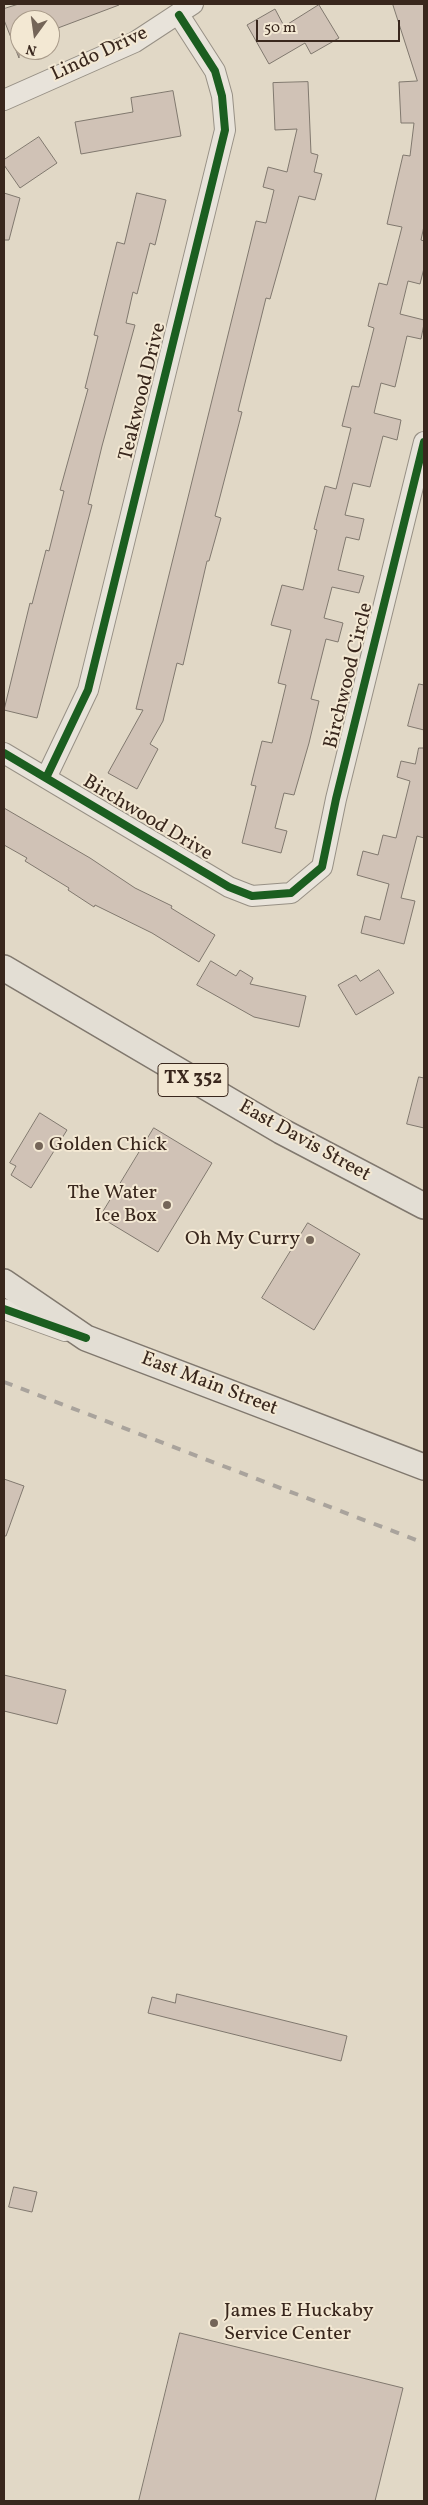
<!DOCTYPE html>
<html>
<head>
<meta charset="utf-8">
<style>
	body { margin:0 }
	#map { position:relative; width:428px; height:2505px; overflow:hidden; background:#e1d8c6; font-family:Vollkorn,serif }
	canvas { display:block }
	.frame { position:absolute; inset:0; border:5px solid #39271d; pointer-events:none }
	.north { position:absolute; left:10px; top:10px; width:50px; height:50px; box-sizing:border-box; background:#f3e8d3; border:1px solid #a99b8a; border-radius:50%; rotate:194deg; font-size:14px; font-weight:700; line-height:20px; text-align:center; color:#39271d }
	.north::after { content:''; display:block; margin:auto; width:18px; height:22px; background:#746558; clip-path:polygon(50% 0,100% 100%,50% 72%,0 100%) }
	.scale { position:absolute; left:256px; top:20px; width:144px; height:22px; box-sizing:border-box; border:2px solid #39271d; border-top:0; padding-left:6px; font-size:15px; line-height:18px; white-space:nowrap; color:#39271d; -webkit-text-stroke:4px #f3e8d3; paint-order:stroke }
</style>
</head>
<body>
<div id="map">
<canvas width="428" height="2505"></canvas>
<div class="frame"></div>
<div class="north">N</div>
<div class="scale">50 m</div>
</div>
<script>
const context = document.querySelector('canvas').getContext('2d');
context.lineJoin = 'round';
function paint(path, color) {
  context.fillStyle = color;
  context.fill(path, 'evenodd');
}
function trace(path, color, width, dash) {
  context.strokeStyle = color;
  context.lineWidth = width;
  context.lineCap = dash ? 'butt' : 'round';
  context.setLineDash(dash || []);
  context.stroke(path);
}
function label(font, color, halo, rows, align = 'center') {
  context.font = font + ' Vollkorn,serif';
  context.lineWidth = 4;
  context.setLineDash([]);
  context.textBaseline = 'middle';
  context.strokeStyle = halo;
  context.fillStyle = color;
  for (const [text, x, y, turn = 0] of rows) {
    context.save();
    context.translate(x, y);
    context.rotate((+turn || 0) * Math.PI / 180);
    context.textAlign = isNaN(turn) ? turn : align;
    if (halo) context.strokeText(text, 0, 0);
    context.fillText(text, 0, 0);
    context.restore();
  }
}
const building = new Path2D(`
	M19,4H119V5L50,31V20H20L19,58L4,20V9Z
	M393,4H424V226L421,240L424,241V268L420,284L408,281L400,314L424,320V324L421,339L407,336L395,387L381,383L374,413L401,420L397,440L383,436L370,487L353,483L345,515L364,519L359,540L346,537L338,570L364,576L359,593L332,587L324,618L343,623L338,642L326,639L311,699L319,701L309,743L294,795L284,793L275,828L287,831L281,853L242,843L256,786L251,785L262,741L272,743L286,685L278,683L291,630L271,625L282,585L303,590L317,530L314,529L325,486L336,489L351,428L342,426L352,386L359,387L374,328L368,326L379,283L387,285L402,227L387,224L403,155L410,156L414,123H401L399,82L417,81Z
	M319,5L339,38L311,54L305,43L269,64L247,25L275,9L284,26Z
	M308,82L311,153L318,155L314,172L322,174L315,200L299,196L270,299L266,298L238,411L242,412L215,516L221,518L209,561H207L183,665L177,663L163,721L150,744L158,749L137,789L108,773L143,710L136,709L256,221L266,223L274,190L263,187L268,167L287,172L297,129L275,130L273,83Z
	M173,91L181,136L81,154L75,122L133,112L131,98Z
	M39,137L57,163L20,188L4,165V160Z
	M4,193L20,198L9,240H4Z
	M137,193L166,200L155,245L150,243L137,294L133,292L126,323L135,325L102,446L88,504L92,505L37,718L4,710L30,603L32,604L46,550L49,551L64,491L60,490L88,389L85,388L98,336L94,335L117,242L124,244Z
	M419,684L424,685V730L408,726Z
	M419,748H424V838L417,836L401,898L415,901L404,944L361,933L365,916L380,920L389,884L357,875L363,851L378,855L383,835L396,838L410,781L397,777L401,761L415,764Z
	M4,808L90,858L135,888L172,906L171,908L215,935L199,962L152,933L95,905L94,907L68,890L69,888L25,861L27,858L4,845Z
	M211,961L236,976L240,970L253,978L250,984L306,996L299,1027L254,1017L197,985Z
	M379,970L394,993L356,1015L338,985L356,975L360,981Z
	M419,1077L424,1078V1128L407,1124Z
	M40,1113L67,1130L31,1188L11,1175L16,1166L10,1163Z
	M154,1128L212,1163L158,1252L100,1217Z
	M308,1223L360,1254L314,1330L262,1298Z
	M4,1479L24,1486L6,1536H4Z
	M4,1675L66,1690L57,1724L4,1711Z
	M177,1994L347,2036L341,2061L148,2013L152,1997L175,2003Z
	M14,2187L37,2192L32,2212L9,2207Z
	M180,2333L403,2388L375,2501H139Z`);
paint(building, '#d0c2b6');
trace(building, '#80786e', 1);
const minor = new Path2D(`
	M4,100L135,42L193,4
	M4,753L229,887L252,896L291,893L322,867L336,799L424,442
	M46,778L88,690L225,130L222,96L215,71L179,15
	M4,1309L65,1331`);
const major = new Path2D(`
	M4,968L281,1131L424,1206
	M4,1282L86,1338L424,1467`);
trace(minor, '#979085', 22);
trace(major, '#80786e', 28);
trace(minor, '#e8e3da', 20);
trace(major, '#e3ded4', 25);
trace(new Path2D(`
	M4,1382L424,1543`), '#a9a39c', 4, [9, 9]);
trace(new Path2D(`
	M4,753L229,887L252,896L291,893L322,867L336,799L424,442
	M46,778L88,690L225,130L222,96L215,71L179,15
	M4,1309L86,1338`), '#1b5e20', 8);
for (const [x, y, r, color] of [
	[39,1146,5,"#746558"],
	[167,1205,5,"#746558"],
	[310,1240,5,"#746558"],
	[214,2323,5,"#746558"]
]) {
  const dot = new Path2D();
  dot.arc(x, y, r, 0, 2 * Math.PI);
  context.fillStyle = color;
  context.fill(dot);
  trace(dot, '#f3e8d3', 2);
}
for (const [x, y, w] of [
	[193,1080,70]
]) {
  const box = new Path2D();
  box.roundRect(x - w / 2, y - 16.5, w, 33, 4);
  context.fillStyle = '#f3e8d3';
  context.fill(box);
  trace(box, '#39271d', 1);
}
label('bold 19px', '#39271d', null, [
	["TX 352",193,1080]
]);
label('20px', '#39271d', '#f3e8d3', [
	["Lindo Drive",100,55,-25],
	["Teakwood Drive",144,392,-76],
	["Birchwood Circle",350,676,-76],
	["Birchwood Drive",147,819,31],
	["East Davis Street",304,1142,29],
	["East Main Street",209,1385,21]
]);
label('20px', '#39271d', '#f3e8d3', [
	["Golden Chick",49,1146],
	["The Water",157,1194,"right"],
	["Ice Box",157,1217,"right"],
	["Oh My Curry",300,1240,"right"],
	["James E Huckaby",224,2312],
	["Service Center",224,2335]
], 'left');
</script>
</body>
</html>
